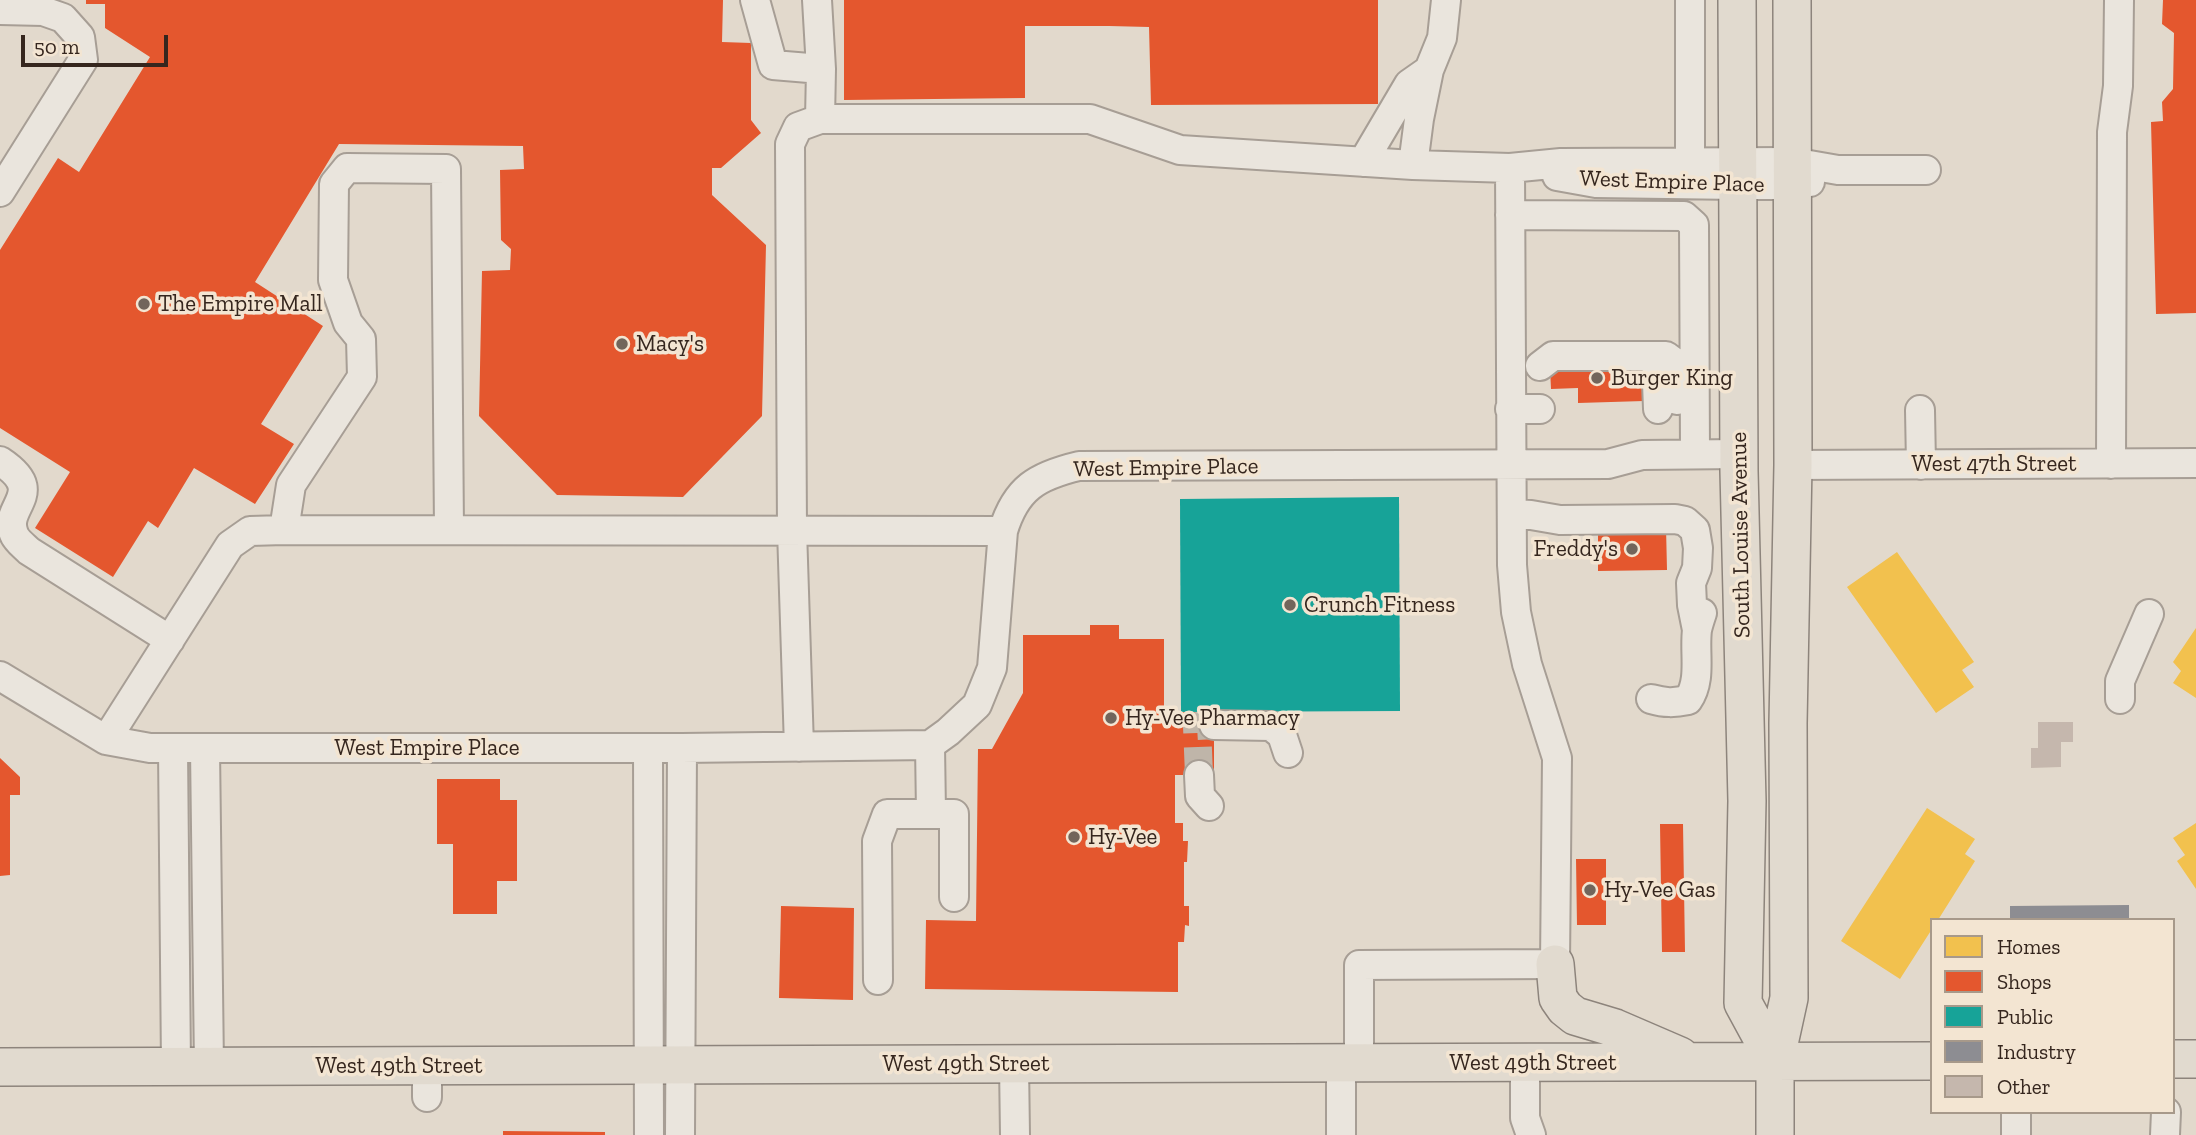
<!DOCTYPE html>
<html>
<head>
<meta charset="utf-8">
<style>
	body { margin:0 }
	#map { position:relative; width:2196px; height:1135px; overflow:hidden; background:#e2d9cc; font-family:"Zilla Slab",serif }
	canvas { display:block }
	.legend { position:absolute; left:1930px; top:918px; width:245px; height:196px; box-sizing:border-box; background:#f3e5d2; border:2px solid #a7998a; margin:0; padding:9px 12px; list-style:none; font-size:21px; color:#35261e }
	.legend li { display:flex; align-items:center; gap:14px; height:35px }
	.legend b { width:35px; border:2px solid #a7998a }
	.scale { position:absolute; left:21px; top:35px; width:147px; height:32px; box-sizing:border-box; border:4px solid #35261e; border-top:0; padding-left:9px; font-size:21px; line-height:24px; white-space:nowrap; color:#35261e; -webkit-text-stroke:5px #f3e5d2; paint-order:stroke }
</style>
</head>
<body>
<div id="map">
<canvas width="2196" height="1135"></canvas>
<ul class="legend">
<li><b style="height:19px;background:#f2c14e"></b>Homes</li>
<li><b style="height:19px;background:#e4572e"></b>Shops</li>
<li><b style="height:19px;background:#17a398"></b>Public</li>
<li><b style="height:19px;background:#8d8d92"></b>Industry</li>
<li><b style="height:19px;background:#c5b7ad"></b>Other</li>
</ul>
<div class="scale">50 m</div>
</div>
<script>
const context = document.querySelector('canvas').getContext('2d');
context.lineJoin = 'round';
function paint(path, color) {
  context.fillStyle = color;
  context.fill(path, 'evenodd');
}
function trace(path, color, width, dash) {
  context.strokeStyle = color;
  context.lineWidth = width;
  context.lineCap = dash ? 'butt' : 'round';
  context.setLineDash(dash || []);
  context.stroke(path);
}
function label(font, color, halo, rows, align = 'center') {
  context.font = font + ' "Zilla Slab",serif';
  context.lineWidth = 7;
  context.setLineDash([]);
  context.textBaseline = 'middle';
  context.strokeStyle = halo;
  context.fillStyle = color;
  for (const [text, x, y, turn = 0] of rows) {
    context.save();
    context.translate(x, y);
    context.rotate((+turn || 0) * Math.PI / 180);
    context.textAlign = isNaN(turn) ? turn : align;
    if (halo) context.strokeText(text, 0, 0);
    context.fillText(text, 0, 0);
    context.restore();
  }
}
paint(new Path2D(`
	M1897,552L1974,662L1962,670L1974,687L1936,713L1847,587Z
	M2196,628V698L2173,683L2181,671L2173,662Z
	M1927,808L1975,839L1965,854L1975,861L1938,920H1932V929L1900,979L1841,941Z
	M2196,823V889L2177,861L2185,855L2173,838Z`), '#f2c14e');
paint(new Path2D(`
	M86,0H723L722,42L751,43V120L761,133L721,168H712V195L766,245L762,416L683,497L557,495L479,416L482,271L510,270L511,249L501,240L500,170L524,169L523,146L339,144L255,282L323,326L261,424L294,444L255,504L194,468L158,528L148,521L113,577L35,528L70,472L0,428V250L58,158L79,172L150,57L105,28V4H86Z
	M844,0H1378V104L1151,105L1149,27L1109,26H1025V98L844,100Z
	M2163,0H2196V313L2156,314L2151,122L2163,121L2162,102L2173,89L2174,33L2162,24Z
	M1643,367L1644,401L1578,403V388L1551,389L1550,368Z
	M1666,527L1667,570L1598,571V528Z
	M1090,625H1119V639H1164V712H1214V775H1175V823H1183V841H1188L1187,862H1184V906H1189V926L1185,925L1184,942H1178V992L925,989L926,920L976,921L978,749H992L1023,693V635H1090Z
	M0,758L20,777V795H10V875L0,876Z
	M437,779H500V800H517V881H497V914H453V844H437Z
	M1660,824H1683L1685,952H1662Z
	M1576,859H1606V925H1577Z
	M781,906L854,908L853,1000L779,998Z
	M503,1131L605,1132V1135H503Z`), '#e4572e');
paint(new Path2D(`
	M1399,497L1400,711L1181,712L1180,499Z`), '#17a398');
paint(new Path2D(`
	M2129,905V920H2010V906Z`), '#8d8d92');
paint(new Path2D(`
	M2038,722H2073V742H2061V767L2031,768V748H2038Z`), '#c5b7ad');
trace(new Path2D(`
	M1199,775L1197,726L1214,725`), '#bfb5a9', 28, [28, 14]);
const minor = new Path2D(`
	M755,0L773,65L821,69
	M817,0L821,69L820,119
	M1690,0V163
	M0,10L43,11L63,18L80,37L83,60L0,192
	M1363,162L1409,84L1429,70
	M1413,165L1419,119L1429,70L1442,38L1446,0
	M1557,176L1596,183L1738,185H1792L1810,182
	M1510,215L1684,216L1694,225L1695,453
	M1656,356L1658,409
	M1540,366L1553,356H1666L1678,365L1677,400
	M1510,409H1540
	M1920,410L1921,465
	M0,461C49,493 2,506 14,534C16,540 24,546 29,551L170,640
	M2111,464L2112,132L2118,86L2119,0
	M1793,465L2196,463
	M1513,514L1531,515L1560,520L1675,519L1685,521L1695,530L1698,548L1697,568L1691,583L1692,605L1697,630
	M284,530L291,485L362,377L361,339L348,323L333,280L334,184L347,168L446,169L449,530
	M0,676L106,740L150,748H682L930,745L948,732L977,705L992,668L1003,531C1016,488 1037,476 1079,466L1608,464L1642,455L1739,454
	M1651,699C1665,703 1674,703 1688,700C1702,680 1694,653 1697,630C1698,625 1700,619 1702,613
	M2120,699V681L2149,614
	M1214,725L1271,726L1282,735L1288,753
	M106,740L230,545L250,531L284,530L1003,531
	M930,745L931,813
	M799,747L792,530L790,144L798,127L820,119H1090L1180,150L1413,165L1510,168L1561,163L1792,162L1838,170H1926
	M648,748L649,1135
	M173,749L176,1067
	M205,749L209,1067
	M1199,775L1200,796L1209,806
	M878,980L877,841L887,814H954V897
	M1341,1063V1135
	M1359,1063V965L1555,964L1557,758L1527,664L1516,612L1512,565L1510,168
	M1525,1063V1118L1531,1135
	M1014,1064L1015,1135
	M427,1066V1097
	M2016,1112V1135
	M680,1135L682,748
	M2165,1135L2166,1112`);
const major = new Path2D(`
	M1737,0L1739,471L1747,801L1743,1003L1775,1062
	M1555,964L1558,998L1565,1008L1575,1016L1615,1028L1680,1056
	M2173,1059H2196
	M0,1067L1932,1061
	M1775,1135V1062L1789,998L1788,723L1793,465L1792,0`);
trace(minor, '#a79e95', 32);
trace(major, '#8d847c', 40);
trace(minor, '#eae5dd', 28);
trace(major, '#e1dacf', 37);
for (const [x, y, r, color] of [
	[144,304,7,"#72655b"],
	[622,344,7,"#72655b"],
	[1597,378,7,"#72655b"],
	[1632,549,7,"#72655b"],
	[1290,605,7,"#72655b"],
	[1111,718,7,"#72655b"],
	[1074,837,7,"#72655b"],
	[1590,890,7,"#72655b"]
]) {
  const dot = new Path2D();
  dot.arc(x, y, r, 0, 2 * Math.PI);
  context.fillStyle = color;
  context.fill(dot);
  trace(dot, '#f3e5d2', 2.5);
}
label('23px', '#35261e', '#f3e5d2', [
	["West Empire Place",1672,182,2],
	["West 47th Street",1994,464],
	["West Empire Place",1166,468,-1],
	["South Louise Avenue",1741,535,-91],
	["West Empire Place",427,748],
	["West 49th Street",1533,1063],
	["West 49th Street",966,1064],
	["West 49th Street",399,1066]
]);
label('23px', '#35261e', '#f3e5d2', [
	["The Empire Mall",158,304],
	["Macy's",636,344],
	["Burger King",1611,378],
	["Freddy's",1618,549,"right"],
	["Crunch Fitness",1304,605],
	["Hy-Vee Pharmacy",1125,718],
	["Hy-Vee",1088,837],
	["Hy-Vee Gas",1604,890]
], 'left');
</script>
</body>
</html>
